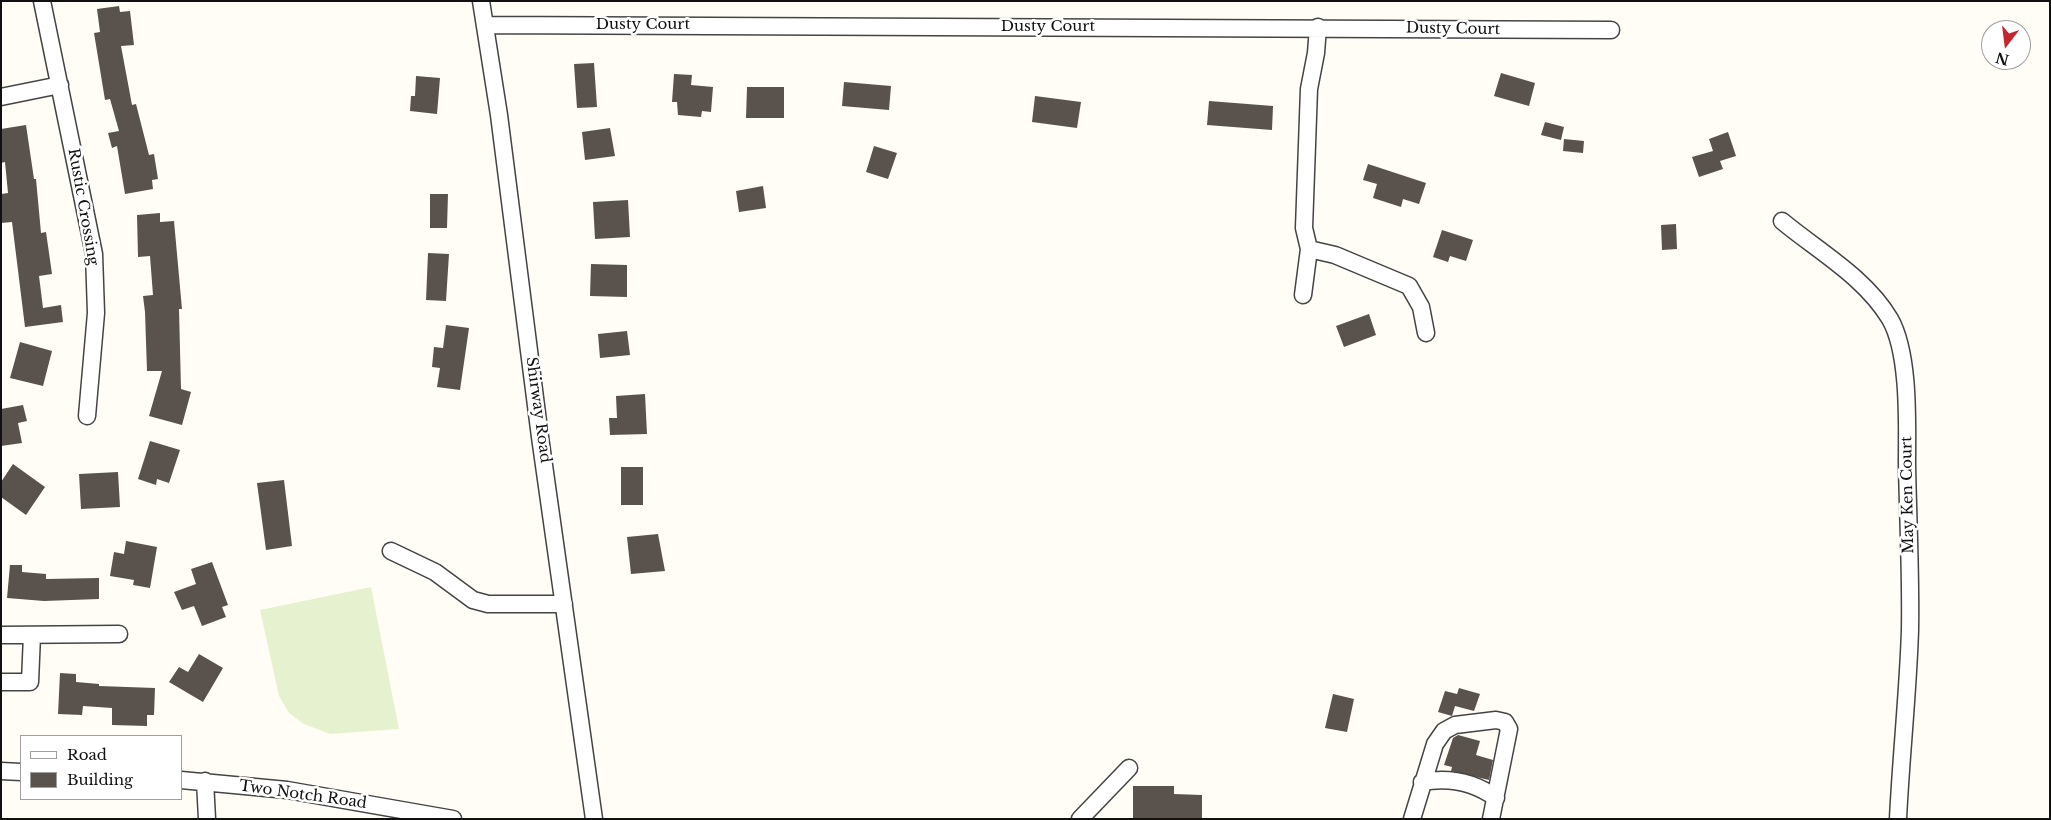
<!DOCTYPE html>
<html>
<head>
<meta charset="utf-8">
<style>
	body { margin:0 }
	#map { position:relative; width:2051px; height:820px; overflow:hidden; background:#fffdf5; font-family:"Libre Baskerville",serif }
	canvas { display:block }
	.frame { position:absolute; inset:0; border:2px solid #111; pointer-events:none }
	.legend { position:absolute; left:20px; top:735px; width:162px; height:65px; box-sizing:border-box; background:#fff; border:1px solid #a0a0a0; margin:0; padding:6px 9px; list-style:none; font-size:15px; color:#111 }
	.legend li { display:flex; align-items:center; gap:10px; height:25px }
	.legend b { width:25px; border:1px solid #a0a0a0 }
	.north { position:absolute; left:1981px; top:20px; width:50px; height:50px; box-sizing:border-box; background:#fff; border:1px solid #a0a0a0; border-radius:50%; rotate:195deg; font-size:14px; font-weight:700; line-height:20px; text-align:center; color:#111 }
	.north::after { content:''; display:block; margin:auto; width:18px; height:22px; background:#c4262e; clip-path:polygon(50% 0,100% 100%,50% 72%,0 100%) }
</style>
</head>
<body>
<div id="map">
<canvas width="2051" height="820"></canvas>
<div class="frame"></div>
<ul class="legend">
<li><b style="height:6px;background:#fff"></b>Road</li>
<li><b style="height:14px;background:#5a524d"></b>Building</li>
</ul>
<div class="north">N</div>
</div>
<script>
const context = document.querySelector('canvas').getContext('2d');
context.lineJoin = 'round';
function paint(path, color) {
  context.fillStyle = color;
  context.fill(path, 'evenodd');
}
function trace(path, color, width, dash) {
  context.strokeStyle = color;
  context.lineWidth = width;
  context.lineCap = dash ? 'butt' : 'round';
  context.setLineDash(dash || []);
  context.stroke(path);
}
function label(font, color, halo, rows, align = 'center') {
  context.font = font + ' "Libre Baskerville",serif';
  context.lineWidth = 5;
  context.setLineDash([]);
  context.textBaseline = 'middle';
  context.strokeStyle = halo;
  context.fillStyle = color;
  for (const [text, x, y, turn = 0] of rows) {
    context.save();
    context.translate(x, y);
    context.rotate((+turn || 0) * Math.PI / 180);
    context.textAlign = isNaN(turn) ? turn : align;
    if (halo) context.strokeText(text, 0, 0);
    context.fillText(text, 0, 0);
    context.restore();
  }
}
paint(new Path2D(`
	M371,587L399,729L330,734L304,724L289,713L279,696L260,610Z`), '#e6f2cf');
paint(new Path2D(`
	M119,6L120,12L130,11L134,45L121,46L132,105L136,104L149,155L154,154L158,179L152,180L153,189L125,194L117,146L112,148L108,133L119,131L110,99L105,100L94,33L100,32L97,9Z
	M594,63L597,107L577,108L574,64Z
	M1501,73L1535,83L1529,106L1494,96Z
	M674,74L692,75L691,85L713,87L711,112L702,111L701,117L678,115L677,102H672Z
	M416,76L440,78L437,114L410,111L411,96H415Z
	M844,82L891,86L889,110L842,106Z
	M747,87H784V118H746Z
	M1035,96L1081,102L1077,128L1032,122Z
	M1209,101L1273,106L1272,130L1207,125Z
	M1545,122L1564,127L1561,140L1541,135Z
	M26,125L34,179H36L41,233L46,232L52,274L39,276L43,308L61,305L63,322L25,327L12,222L1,223V194L8,193L5,162L1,163V129Z
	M610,128L615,156L585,160L582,132Z
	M1728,132L1736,156L1720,161L1723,169L1699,177L1692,157L1713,151L1709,139Z
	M1564,139L1584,141L1583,153L1563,151Z
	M874,146L897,153L888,179L866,172Z
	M1368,164L1426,183L1419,204L1403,199L1401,207L1373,198L1377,184L1363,180Z
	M763,186L766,208L739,212L736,191Z
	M430,194H448L447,228H430Z
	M628,200L630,237L595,239L593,202Z
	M160,213V222L174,221L182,309H179L181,389L191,392L182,425L149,416L162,371H147L145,312L143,296L153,295L150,256L138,257L137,215Z
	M1676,224L1677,249L1662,250L1661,225Z
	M1442,230L1473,240L1466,261L1450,256L1448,262L1433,257Z
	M428,253L449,254L446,301L426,300Z
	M591,264L627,265V297L590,296Z
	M1369,314L1376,335L1344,347L1336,326Z
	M446,325L469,328L460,390L437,387L440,368L432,367L434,347L443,348Z
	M627,331L630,355L600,358L598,334Z
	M20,342L52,351L43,386L10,378Z
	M645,394L647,434L610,435L609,418H617L616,396Z
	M23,405L27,421L18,423L22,443L1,446V409Z
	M150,441L180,450L169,483L157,479L156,485L138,479Z
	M13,464L45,487L26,515L1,497V482Z
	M621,467H643V505H621Z
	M118,472L120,507L81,509L79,474Z
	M284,480L292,546L266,550L257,483Z
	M658,534L665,571L631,574L627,537Z
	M126,541L157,547L150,588L133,585L134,580L110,576L114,552L124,554Z
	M212,562L228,605L222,607L226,617L202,626L194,606L182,610L174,592L196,584L191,569Z
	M10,565H22V572L46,574V579L99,578V599L44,601L7,598Z
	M199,654L223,668L203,702L169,682L179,667L188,672Z
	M60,673L76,674V682L99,684V686L155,688L154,715H147V726L112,725V708L83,706L82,715L58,714Z
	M1459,688L1480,694L1474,711L1455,706L1452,716L1438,712L1445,691L1457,694Z
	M1333,694L1354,699L1347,732L1325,728Z
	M1458,735L1480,741L1476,755L1493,760L1489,780L1451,771L1452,767L1444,765L1453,738Z
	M1133,786H1174V794L1202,795V819H1133Z`), '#5a524d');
const minor = new Path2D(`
	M42,1L94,254L96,313L87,416
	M481,1L499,115L540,437L594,819
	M485,25L1611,30
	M1,97L60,85
	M1782,221C1818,251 1865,277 1890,319C1910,354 1907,425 1907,464C1908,520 1911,575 1910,630C1908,693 1901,756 1898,819
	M1309,249L1335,255L1409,286L1421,307L1426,333
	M1303,295L1309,249L1304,228L1309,89L1316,53L1318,27
	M391,551L435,572L473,600L488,604H564
	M1,635L119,634
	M1,682H30L32,635
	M1,771L21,772
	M181,780L287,790L453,819
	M205,781L207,819
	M1422,782C1449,777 1474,782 1496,798
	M1080,819L1129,768
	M1412,819L1435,744L1444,731L1455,725L1496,720L1505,722L1509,729L1491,819`);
trace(minor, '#444', 19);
trace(minor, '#fff', 16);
label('15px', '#111', '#fff', [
	["Dusty Court",643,25],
	["Dusty Court",1048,27],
	["Dusty Court",1453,29,1],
	["Rustic Crossing",83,207,80],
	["Shirway Road",538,410,82],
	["May Ken Court",1908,495,-91],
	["Two Notch Road",303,795,8]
]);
</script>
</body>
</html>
